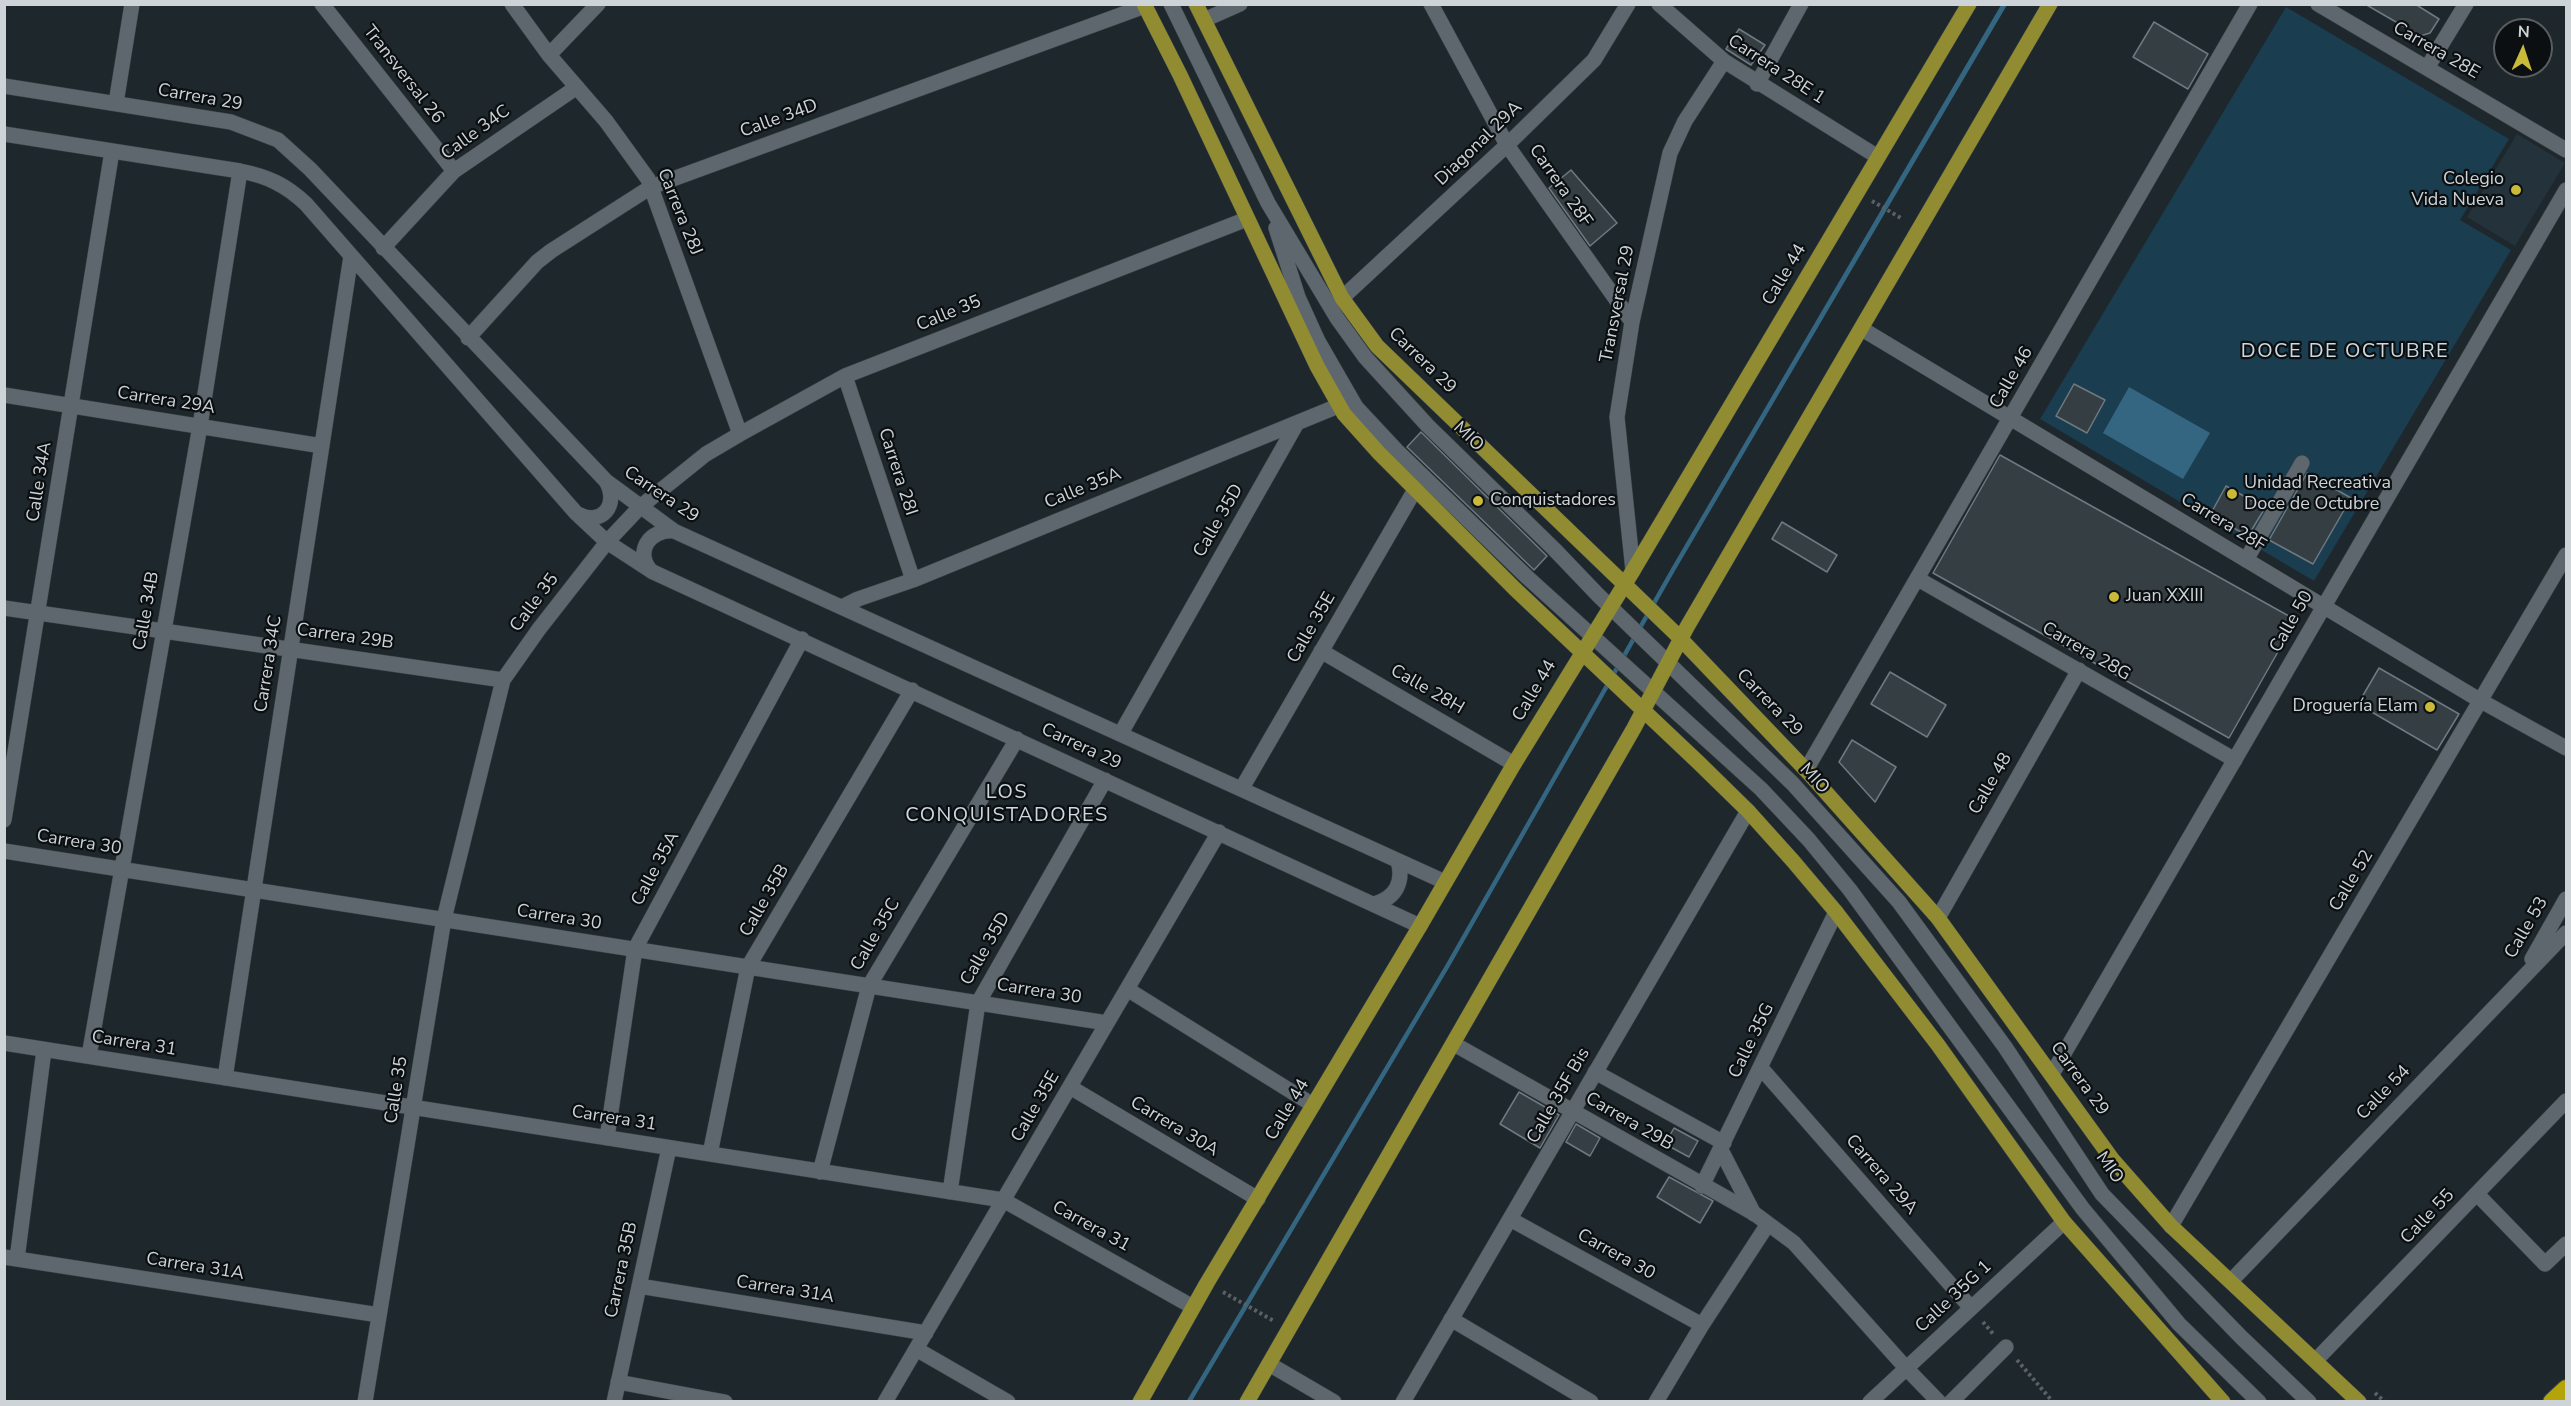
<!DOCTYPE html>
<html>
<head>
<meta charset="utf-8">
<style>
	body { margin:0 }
	#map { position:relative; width:2571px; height:1406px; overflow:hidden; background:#1e272c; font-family:"Nunito Sans",sans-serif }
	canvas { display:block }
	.frame { position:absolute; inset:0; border:6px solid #cdd3d6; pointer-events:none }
	.north { position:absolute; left:2493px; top:18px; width:60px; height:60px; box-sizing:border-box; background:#0b0f11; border:2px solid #595d60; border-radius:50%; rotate:3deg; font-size:16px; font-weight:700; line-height:24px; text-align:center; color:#cdd3d6 }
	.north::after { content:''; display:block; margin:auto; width:21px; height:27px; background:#c9ba3a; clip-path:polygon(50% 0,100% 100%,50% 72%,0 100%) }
</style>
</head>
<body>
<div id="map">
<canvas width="2571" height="1406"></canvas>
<div class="frame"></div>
<div class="north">N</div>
</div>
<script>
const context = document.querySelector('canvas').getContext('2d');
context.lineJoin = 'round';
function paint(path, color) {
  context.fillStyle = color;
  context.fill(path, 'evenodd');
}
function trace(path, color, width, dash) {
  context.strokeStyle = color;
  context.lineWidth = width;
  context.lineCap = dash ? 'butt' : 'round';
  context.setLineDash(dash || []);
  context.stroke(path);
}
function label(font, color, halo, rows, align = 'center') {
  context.font = font + ' "Nunito Sans",sans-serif';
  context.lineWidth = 4.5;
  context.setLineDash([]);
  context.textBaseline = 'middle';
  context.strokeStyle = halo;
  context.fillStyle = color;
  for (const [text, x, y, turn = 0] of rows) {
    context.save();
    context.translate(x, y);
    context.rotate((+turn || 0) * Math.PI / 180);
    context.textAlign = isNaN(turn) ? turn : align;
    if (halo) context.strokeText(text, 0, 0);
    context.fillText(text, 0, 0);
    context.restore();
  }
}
paint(new Path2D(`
	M2517,134L2565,163L2515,246L2467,217Z`), '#23323b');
paint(new Path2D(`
	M2286,7L2509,139L2460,220L2511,250L2314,581L2040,419Z`), '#1a3d50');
paint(new Path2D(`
	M2001,5H2007L1676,569L1450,966L1192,1401L1186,1402L1446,964L1672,567Z
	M2129,387L2210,433L2183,479L2103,433Z`), '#346682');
const building = new Path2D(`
	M2365,4H2415L2439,19L2430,33L2420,36Z
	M2154,22L2208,54L2188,89L2133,57Z
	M1739,29L1765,45L1751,65L1726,49Z
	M1571,170L1617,223L1590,246L1549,188Z
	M2074,384L2105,400L2087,433L2056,416Z
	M1421,432L1547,556L1534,570L1407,447Z
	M2000,455L2296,620L2229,738L1933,573Z
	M2307,473L2351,498L2313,564L2269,540Z
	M2226,486L2265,508L2248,536L2210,515Z
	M1782,522L1837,555L1827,572L1772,539Z
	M2379,668L2459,714L2437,750L2358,704Z
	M1890,672L1946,705L1927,737L1871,704Z
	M1852,740L1896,767L1875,802L1839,762Z
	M1519,1092L1559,1115L1540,1148L1500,1124Z
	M1576,1124L1600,1138L1590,1156L1566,1142Z
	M1674,1128L1698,1141L1689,1157L1665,1144Z
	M1669,1177L1713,1201L1700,1223L1657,1197Z`);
paint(building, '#343e43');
trace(building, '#6f7980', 1.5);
const minor = new Path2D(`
	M322,4L454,171
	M512,4L549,55L606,121L648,179L740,434
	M1171,4L1268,203L1337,318L1365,357L1427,425L1554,549L1598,595L1793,784L1899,902L2005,1047L2102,1194L2241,1337L2309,1402
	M1431,4L1507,145L1632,322
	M1659,4L1724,61L1878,157
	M2318,4L2566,150
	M1204,20L1240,4
	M549,55L598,4
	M2427,68L2466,4
	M1757,84L1801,4
	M4,86L231,122L278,140L310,169L606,481L674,531L1445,882
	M116,103L132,4
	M4,134L240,171C267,176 286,185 306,204L576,513L607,542L653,572L1420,926
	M1276,228L1298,297L1318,341L1356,407L1398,452L1527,577L1761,789L1809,840L1850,890L2083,1209L2179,1324L2259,1402
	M383,248L454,171L577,87
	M1342,298L1507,145L1594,60L1628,4
	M1862,329L2481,701L2566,748
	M468,338L537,262L551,251L651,187L1145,6
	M845,376L913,580
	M4,395L322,446
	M576,513C601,528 620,505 606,481
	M2246,560L2302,463
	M651,571C634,551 650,529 674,531
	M1633,571L1617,417L1632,322L1670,153L1685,121L1724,61
	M1918,579L2235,760
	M842,607L858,599L913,580L1338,406
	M4,608L503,680
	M1321,651L1514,764
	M1121,733L1297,423
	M1806,770L2250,4
	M1242,788L1416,488
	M4,820L112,151
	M4,851L1107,1023
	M1374,904C1396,898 1404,882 1398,861
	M1938,918L2079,670
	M2532,959L2566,899
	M1127,989L1313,1105
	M4,1043L1003,1200L1193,1307
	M1454,1044L1755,1214L1794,1243L1906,1368L1939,1402
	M89,1056L200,426L240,171
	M1761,1068L1971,1308
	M1595,1072L1724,1143
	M2052,1074L2566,190
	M225,1078L351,256
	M1070,1087L1258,1199
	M607,1138L635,949L802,639
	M1721,1150L1754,1214
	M710,1154L748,967L912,690
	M820,1172L869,986L1017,739
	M1702,1186L1836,912
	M950,1192L978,1003L1105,780
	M2477,1194L2545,1264L2566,1244
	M1510,1219L1702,1325
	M2171,1226L2566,555
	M4,1257L379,1315
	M17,1259L44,1050
	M2231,1281L2566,933
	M639,1286L926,1333
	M1451,1319L1591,1402
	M916,1349L1008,1402
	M2317,1359L2566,1101
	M1269,1364L1334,1402
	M618,1382L725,1402
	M365,1402L444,919L503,680L539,629L607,542L640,507L706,454L740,434L845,376L1247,219
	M614,1402L669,1148
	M885,1402L1219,832
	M1403,1402L1748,811
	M1656,1402L1702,1325L1768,1224
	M1870,1402L2064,1222
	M1951,1402L2006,1347`);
const major = new Path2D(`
	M1144,4L1180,75L1317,366L1344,414L1379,453L1515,589L1699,763L1748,811L1793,861L1836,912L1938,1045L2064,1222L2223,1402
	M1196,4L1342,298L1377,346L1675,633L1806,770L1938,918L2112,1159L2171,1226L2359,1402
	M1140,1402L1207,1283L1420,926L1514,764L1631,574L1969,4
	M1247,1402L1634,728L1687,627L2050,4`);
const highway = new Path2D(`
	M2552,1402L2566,1389`);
trace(minor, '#3b4346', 16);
trace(major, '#3b4346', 16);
trace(highway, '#3b4346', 20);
trace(new Path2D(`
	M1872,201L1901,218
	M1223,1292L1274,1321
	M1983,1322L1994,1335
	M2017,1360L2053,1402
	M2375,1393L2385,1402`), '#596166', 4, [3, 3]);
trace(minor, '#5d676d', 15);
trace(major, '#918c32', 15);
trace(highway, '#b3a40a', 18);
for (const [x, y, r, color] of [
	[2516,190,6,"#c9ba3a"],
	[2232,494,6,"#c9ba3a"],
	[1478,501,6,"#c9ba3a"],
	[2114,597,6,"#c9ba3a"],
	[2430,707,6,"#c9ba3a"]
]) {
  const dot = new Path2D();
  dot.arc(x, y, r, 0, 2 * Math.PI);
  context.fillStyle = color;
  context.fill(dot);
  trace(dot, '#0b0f11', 2);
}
label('18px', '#cdd3d6', '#0b0f11', [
	["Carrera 28E",2436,51,30],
	["Carrera 28E 1",1776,70,33],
	["Transversal 26",403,75,52],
	["Carrera 29",200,98,10],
	["Calle 34D",779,119,-20],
	["Calle 34C",476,133,-36],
	["Diagonal 29A",1479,144,-44],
	["Carrera 28F",1560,186,55],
	["Carrera 28J",679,212,68],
	["Calle 44",1785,275,-59],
	["Transversal 29",1618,304,-79],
	["Calle 35",949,314,-22],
	["Carrera 29",1422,361,44],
	["Calle 46",2012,378,-60],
	["Carrera 29A",166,401,9],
	["MIO",1468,437,44],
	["Carrera 28I",897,472,72],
	["Calle 34A",40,482,-81],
	["Calle 35A",1083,489,-22],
	["Carrera 29",661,495,34],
	["Calle 35D",1219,521,-60],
	["Carrera 28F",2223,523,31],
	["Calle 35",535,603,-53],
	["Calle 34B",147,611,-80],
	["Calle 50",2292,622,-60],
	["Calle 35E",1312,628,-60],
	["Carrera 29B",345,637,8],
	["Carrera 28G",2086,652,30],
	["Carrera 34C",269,664,-81],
	["Calle 28H",1427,690,30],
	["Calle 44",1535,691,-59],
	["Carrera 29",1769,703,46],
	["Carrera 29",1081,747,25],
	["MIO",1814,779,47],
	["Calle 48",1991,784,-60],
	["Carrera 30",79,843,9],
	["Calle 35A",656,869,-62],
	["Calle 52",2352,881,-59],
	["Calle 35B",765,901,-60],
	["Carrera 30",559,918,9],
	["Calle 53",2527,928,-60],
	["Calle 35C",876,935,-60],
	["Calle 35D",986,949,-60],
	["Carrera 30",1039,992,9],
	["Calle 35G",1752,1041,-64],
	["Carrera 31",134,1044,9],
	["Carrera 29",2079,1079,54],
	["Calle 35",397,1090,-81],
	["Calle 54",2384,1093,-46],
	["Calle 35F Bis",1559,1096,-60],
	["Calle 35E",1036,1107,-60],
	["Calle 44",1288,1110,-59],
	["Carrera 31",614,1119,9],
	["Carrera 29B",1629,1122,30],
	["Carrera 30A",1174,1127,31],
	["MIO",2109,1168,55],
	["Carrera 29A",1881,1175,49],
	["Calle 55",2428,1217,-46],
	["Carrera 31",1091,1227,29],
	["Carrera 30",1616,1255,29],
	["Carrera 31A",195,1267,9],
	["Carrera 35B",622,1270,-78],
	["Carrera 31A",785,1290,9],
	["Calle 35G 1",1954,1297,-43]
]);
label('18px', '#cdd3d6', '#0b0f11', [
	["Colegio",2504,180,"right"],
	["Vida Nueva",2504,201,"right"],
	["Unidad Recreativa",2244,484],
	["Doce de Octubre",2244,505],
	["Conquistadores",1490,501],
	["Juan XXIII",2126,597],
	["Droguería Elam",2418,707,"right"]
], 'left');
context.letterSpacing = '1.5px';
label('20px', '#cdd8df', '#0b0f11', [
	["DOCE DE OCTUBRE",2345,352],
	["LOS",1007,793],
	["CONQUISTADORES",1007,816]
]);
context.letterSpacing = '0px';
</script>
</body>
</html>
